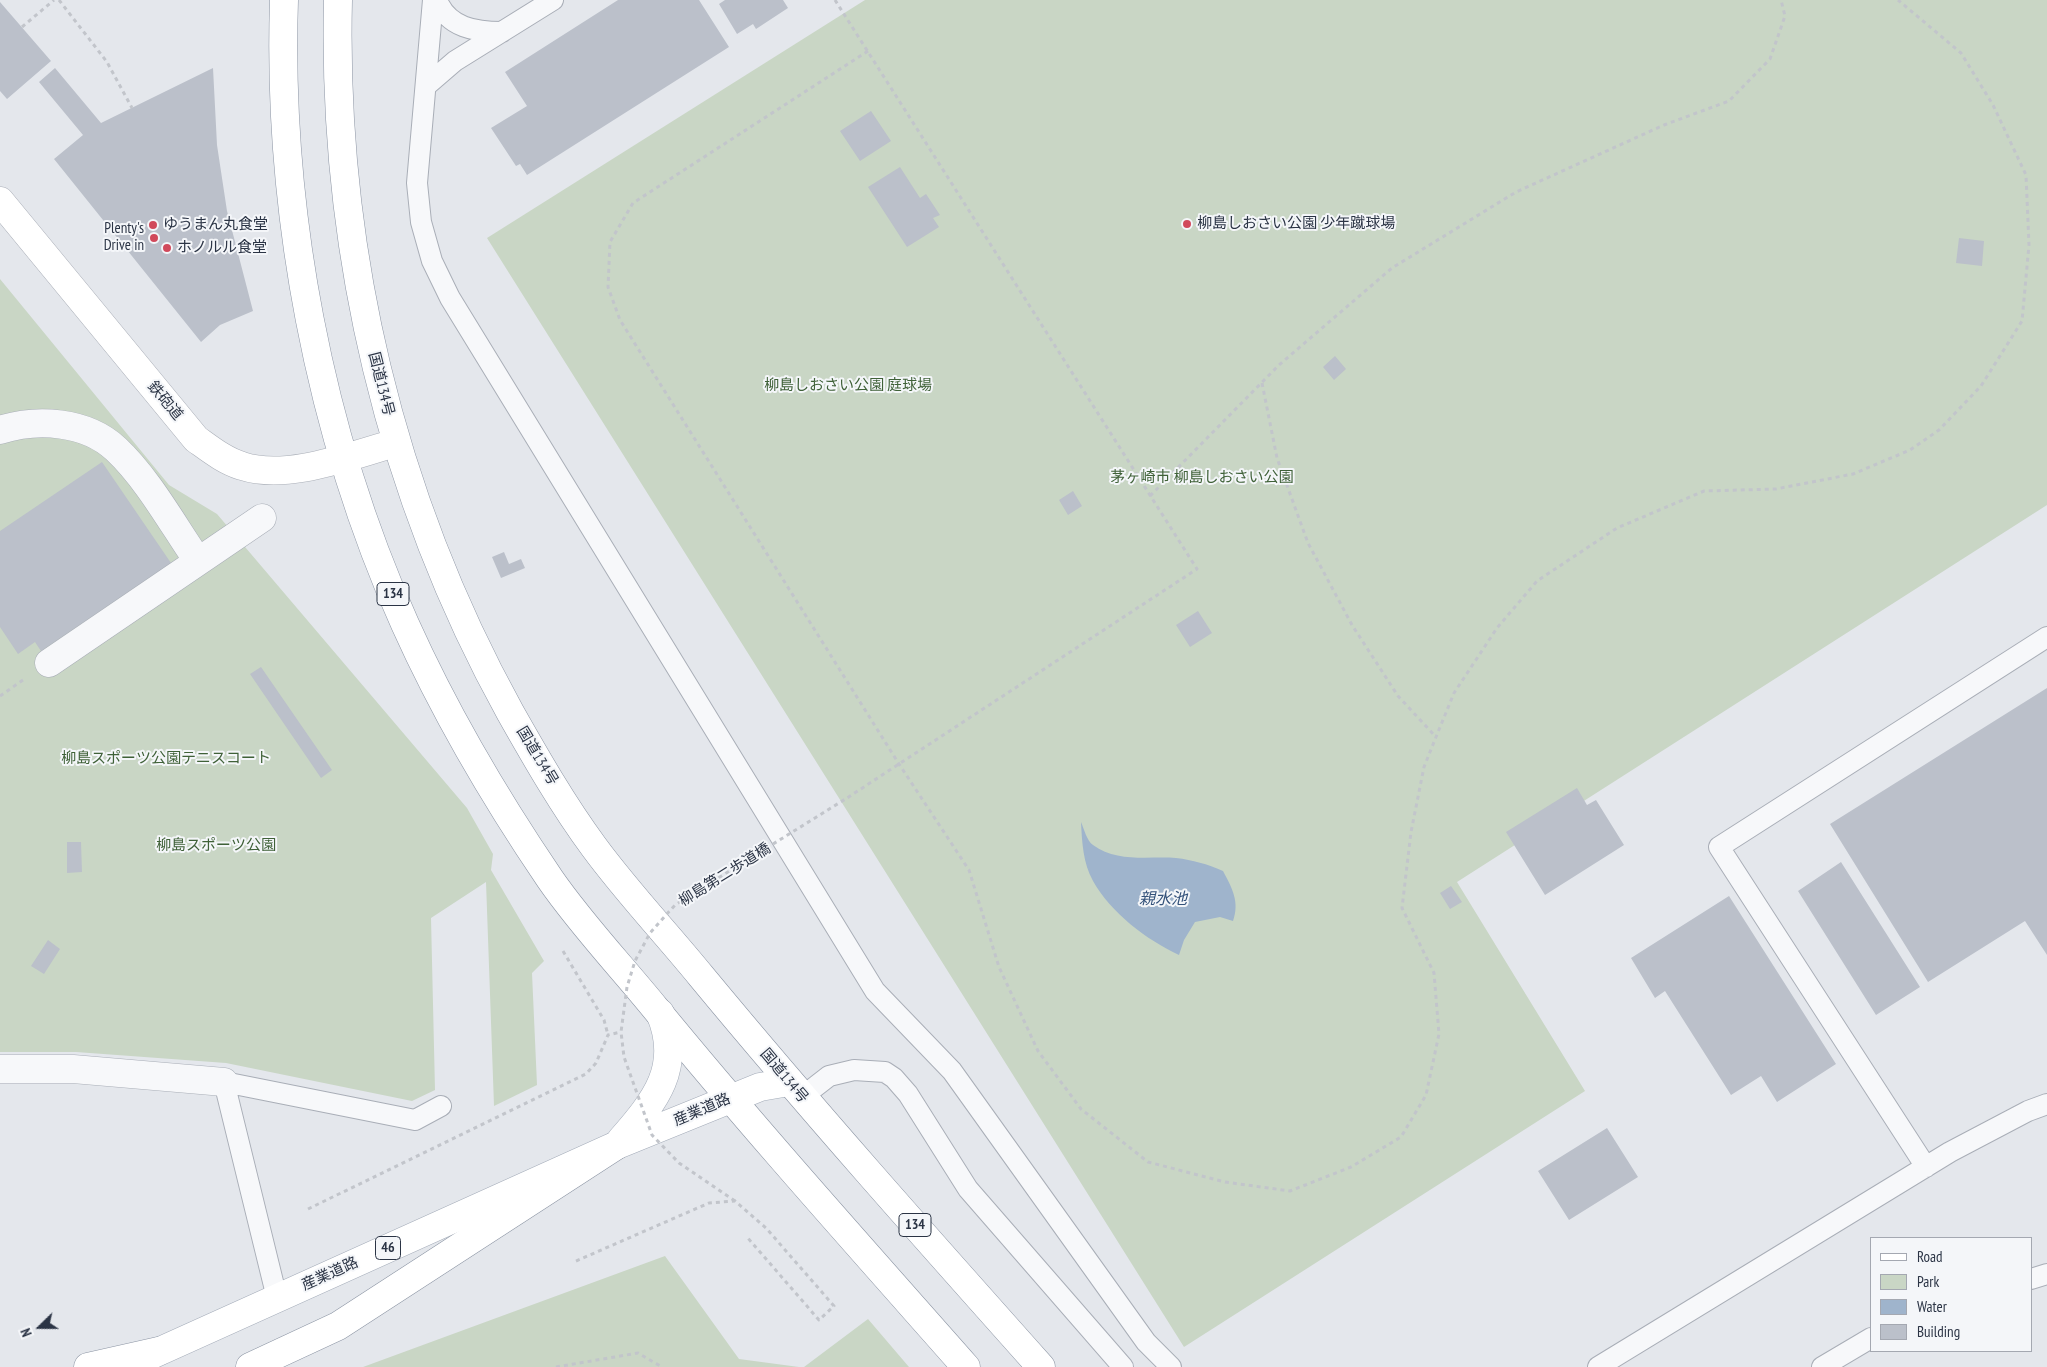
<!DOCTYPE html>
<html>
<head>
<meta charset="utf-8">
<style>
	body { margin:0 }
	#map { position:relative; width:2047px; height:1367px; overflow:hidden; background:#e4e7ec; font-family:"PT Sans Narrow",sans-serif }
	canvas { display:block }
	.legend { position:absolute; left:1870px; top:1237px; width:162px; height:115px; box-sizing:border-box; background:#f4f6f9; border:1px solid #a4a8b1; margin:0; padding:6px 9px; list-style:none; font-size:15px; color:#2b3445 }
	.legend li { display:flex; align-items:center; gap:10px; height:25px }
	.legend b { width:25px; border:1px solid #a4a8b1 }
	.north { position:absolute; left:15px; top:1302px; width:50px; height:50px; -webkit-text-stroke:4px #f4f6f9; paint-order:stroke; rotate:248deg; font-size:14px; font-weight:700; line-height:20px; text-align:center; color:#2b3445 }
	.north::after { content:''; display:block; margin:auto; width:18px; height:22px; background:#2b3445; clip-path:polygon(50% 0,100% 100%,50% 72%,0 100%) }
</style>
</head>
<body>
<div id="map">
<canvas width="2047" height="1367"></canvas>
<ul class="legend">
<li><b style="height:6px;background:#fff"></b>Road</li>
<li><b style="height:14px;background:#c9d6c5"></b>Park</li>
<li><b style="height:14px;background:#9fb4cc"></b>Water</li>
<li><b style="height:14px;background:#bbc0ca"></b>Building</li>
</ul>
<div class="north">N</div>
</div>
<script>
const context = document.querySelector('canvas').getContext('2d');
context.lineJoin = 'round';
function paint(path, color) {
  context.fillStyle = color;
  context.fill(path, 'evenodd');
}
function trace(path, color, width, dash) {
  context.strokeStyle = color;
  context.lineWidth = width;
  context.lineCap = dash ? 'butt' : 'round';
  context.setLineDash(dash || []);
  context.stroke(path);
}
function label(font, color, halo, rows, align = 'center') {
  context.font = font + ' "PT Sans Narrow","Noto Sans JP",sans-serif';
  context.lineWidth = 4;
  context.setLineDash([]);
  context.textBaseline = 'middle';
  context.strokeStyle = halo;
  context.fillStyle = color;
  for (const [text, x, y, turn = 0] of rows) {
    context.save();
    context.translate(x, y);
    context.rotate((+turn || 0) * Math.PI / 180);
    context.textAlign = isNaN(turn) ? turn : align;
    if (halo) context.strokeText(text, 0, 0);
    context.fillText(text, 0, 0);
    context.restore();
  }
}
paint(new Path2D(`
	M865,0H2047V505L1457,882L1585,1091L1184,1347L487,238Z
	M0,279L169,485L217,514L467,808L493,854L491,870L544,961L532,973L537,1085L494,1106L486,882L431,918L435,1090L412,1101L226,1063L76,1052H0Z
	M665,1256L739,1359L799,1367H363Z
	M868,1319L909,1367H804Z`), '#c9d6c5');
paint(new Path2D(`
	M1081,822C1084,829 1087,841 1093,845C1117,863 1149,856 1176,858C1193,860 1207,864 1223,871C1232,888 1240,902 1233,921L1220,917L1195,922L1184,940L1179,955C1147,940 1111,913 1093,881C1083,863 1082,842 1081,822Z`), '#9fb4cc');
paint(new Path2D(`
	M618,0H699L729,47L527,175L520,164L516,166L491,128L527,106L505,72Z
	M725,0H783L788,8L756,29L753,24L737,34L719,4Z
	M0,2L51,61L7,99L0,91Z
	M55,68L101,123L213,68L217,145L227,211L253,311L220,325L201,342L54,159L83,135L39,82Z
	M871,111L891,141L860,161L840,131Z
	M900,167L920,198L926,194L940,215L933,218L939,227L907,247L868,187Z
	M1959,238L1984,241L1982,266L1956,263Z
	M1335,356L1346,369L1334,380L1323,367Z
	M102,462L171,563L41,651L35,642L18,654L0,627V531Z
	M1073,491L1082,506L1068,515L1059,500Z
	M504,552L509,564L521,559L525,568L501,578L492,557Z
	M1198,611L1212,633L1190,647L1176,625Z
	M261,667L332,770L321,778L250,674Z
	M2047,688V955L2025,921L1928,982L1830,824Z
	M1577,788L1587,805L1596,800L1624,845L1545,895L1506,832Z
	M67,842H81L82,872L67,873Z
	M1841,862L1920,987L1876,1015L1798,891Z
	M1451,886L1462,902L1450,909L1440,893Z
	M1729,896L1836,1064L1777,1102L1761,1076L1731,1095L1665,991L1655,998L1631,958Z
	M48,940L60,949L44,974L31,966Z
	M1607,1128L1638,1177L1569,1220L1538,1171Z`), '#bbc0ca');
const lane = new Path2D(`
	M433,0L417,183L421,222L432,261L450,298L875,991L952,1071L1146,1342L1171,1367
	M437,0C448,28 476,32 502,32
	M426,86L455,61L553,0
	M802,1097L829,1076L854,1070L885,1072L894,1078L908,1094L968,1189L1123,1367
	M1926,1167L1719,847L2047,637
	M2031,1279L2047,1274
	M277,1298L224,1082L415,1120L441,1106
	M1598,1367L1950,1152L2028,1111L2047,1104
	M1822,1367L1871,1338`);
const street = new Path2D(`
	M0,430C37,418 86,421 116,449C148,479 173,525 198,561
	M49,663L262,518
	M0,1069H73L224,1082`);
const secondary = new Path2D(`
	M0,201L196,439C210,449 225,461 242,466C288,481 351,455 396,443`);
const primary = new Path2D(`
	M621,1140C655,1101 683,1067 660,1013
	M138,1361L617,1145L760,1087L789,1082`);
const highway = new Path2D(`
	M284,0C277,209 319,433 405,624C445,713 495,798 550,879C581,924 620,965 655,1008C755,1130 861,1248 966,1367
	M338,0C332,248 390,495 510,712C536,758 563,805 594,847C627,892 666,933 701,976C811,1109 926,1238 1041,1367
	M88,1367L159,1351
	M250,1367L338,1326L617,1145`);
trace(lane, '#a9aeb7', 22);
trace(street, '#a9aeb7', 29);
trace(secondary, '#a9aeb7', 29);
trace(primary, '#a3abb8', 29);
trace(highway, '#8b94a3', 29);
trace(new Path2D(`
	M59,0L107,62L132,108
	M835,0L1197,569L847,798
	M22,27L54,0
	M868,51L633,203L610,242L608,287L620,320L899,764L969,870L999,967L1038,1051L1081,1109L1148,1162L1225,1182L1290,1191L1351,1167L1401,1137L1426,1095L1439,1034L1434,973L1402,908L1411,832L1424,767L1436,737L1454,693L1497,628L1537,581L1617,528L1704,491L1776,489L1853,474L1910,450L1939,430L1981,386L2022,321L2029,245L2026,175L1993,105L1961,53L1898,0
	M1262,383L1277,458L1308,543L1352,625L1398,696L1436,737
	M1150,496L1279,365L1392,268L1516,192L1664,125L1729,101L1770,59L1785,16L1781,0
	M0,696L23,680
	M563,951L604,1020L608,1035
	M308,1209L586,1074L596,1063L608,1035L621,1032
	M576,1261L709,1203L735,1201L766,1228L834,1306L819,1320L747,1237
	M556,1367L638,1353L662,1367`), '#c2c5cb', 3, [4, 4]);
trace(lane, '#f7f8fa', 20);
trace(street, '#f7f8fa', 28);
trace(secondary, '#fff', 28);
trace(primary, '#fff', 28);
trace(highway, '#fff', 28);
trace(new Path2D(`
	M735,1201L679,1163L652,1135L624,1057L621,1032L627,987L635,961L650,933L675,905L847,798`), '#c2c5cb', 3, [4, 4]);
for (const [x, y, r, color] of [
	[1187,224,5,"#d1495b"],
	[153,225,5,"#d1495b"],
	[154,238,5,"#d1495b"],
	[167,248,5,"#d1495b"]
]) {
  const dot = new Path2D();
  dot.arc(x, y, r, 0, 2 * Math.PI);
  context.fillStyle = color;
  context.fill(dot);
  trace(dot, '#f4f6f9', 2);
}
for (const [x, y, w] of [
	[393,594,32],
	[915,1225,32],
	[388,1248,25]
]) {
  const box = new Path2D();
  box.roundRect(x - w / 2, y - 11.5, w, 23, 4);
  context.fillStyle = '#f4f6f9';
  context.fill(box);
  trace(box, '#2b3445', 1);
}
label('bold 14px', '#2b3445', null, [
	["134",393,594],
	["134",915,1225],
	["46",388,1248]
]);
label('15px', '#2b3445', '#f4f6f9', [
	["柳島しおさい公園 少年蹴球場",1197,224],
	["ゆうまん丸食堂",163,225],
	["Plenty's",144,229,"right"],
	["Drive in",144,246,"right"],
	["ホノルル食堂",177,248]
], 'left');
label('15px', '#2b3445', '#f4f6f9', [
	["国道134号",381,384,76],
	["鉄砲道",165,401,50],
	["国道134号",537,756,59],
	["柳島第二歩道橋",725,875,-32],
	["国道134号",784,1076,50],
	["産業道路",702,1110,-23],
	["産業道路",330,1274,-24]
]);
label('15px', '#3f6138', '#f4f6f9', [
	["柳島しおさい公園 庭球場",848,386],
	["茅ヶ崎市 柳島しおさい公園",1202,478],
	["柳島スポーツ公園テニスコート",166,759],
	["柳島スポーツ公園",216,846]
]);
label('italic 16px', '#34527a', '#f4f6f9', [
	["親水池",1163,899]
]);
</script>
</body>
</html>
